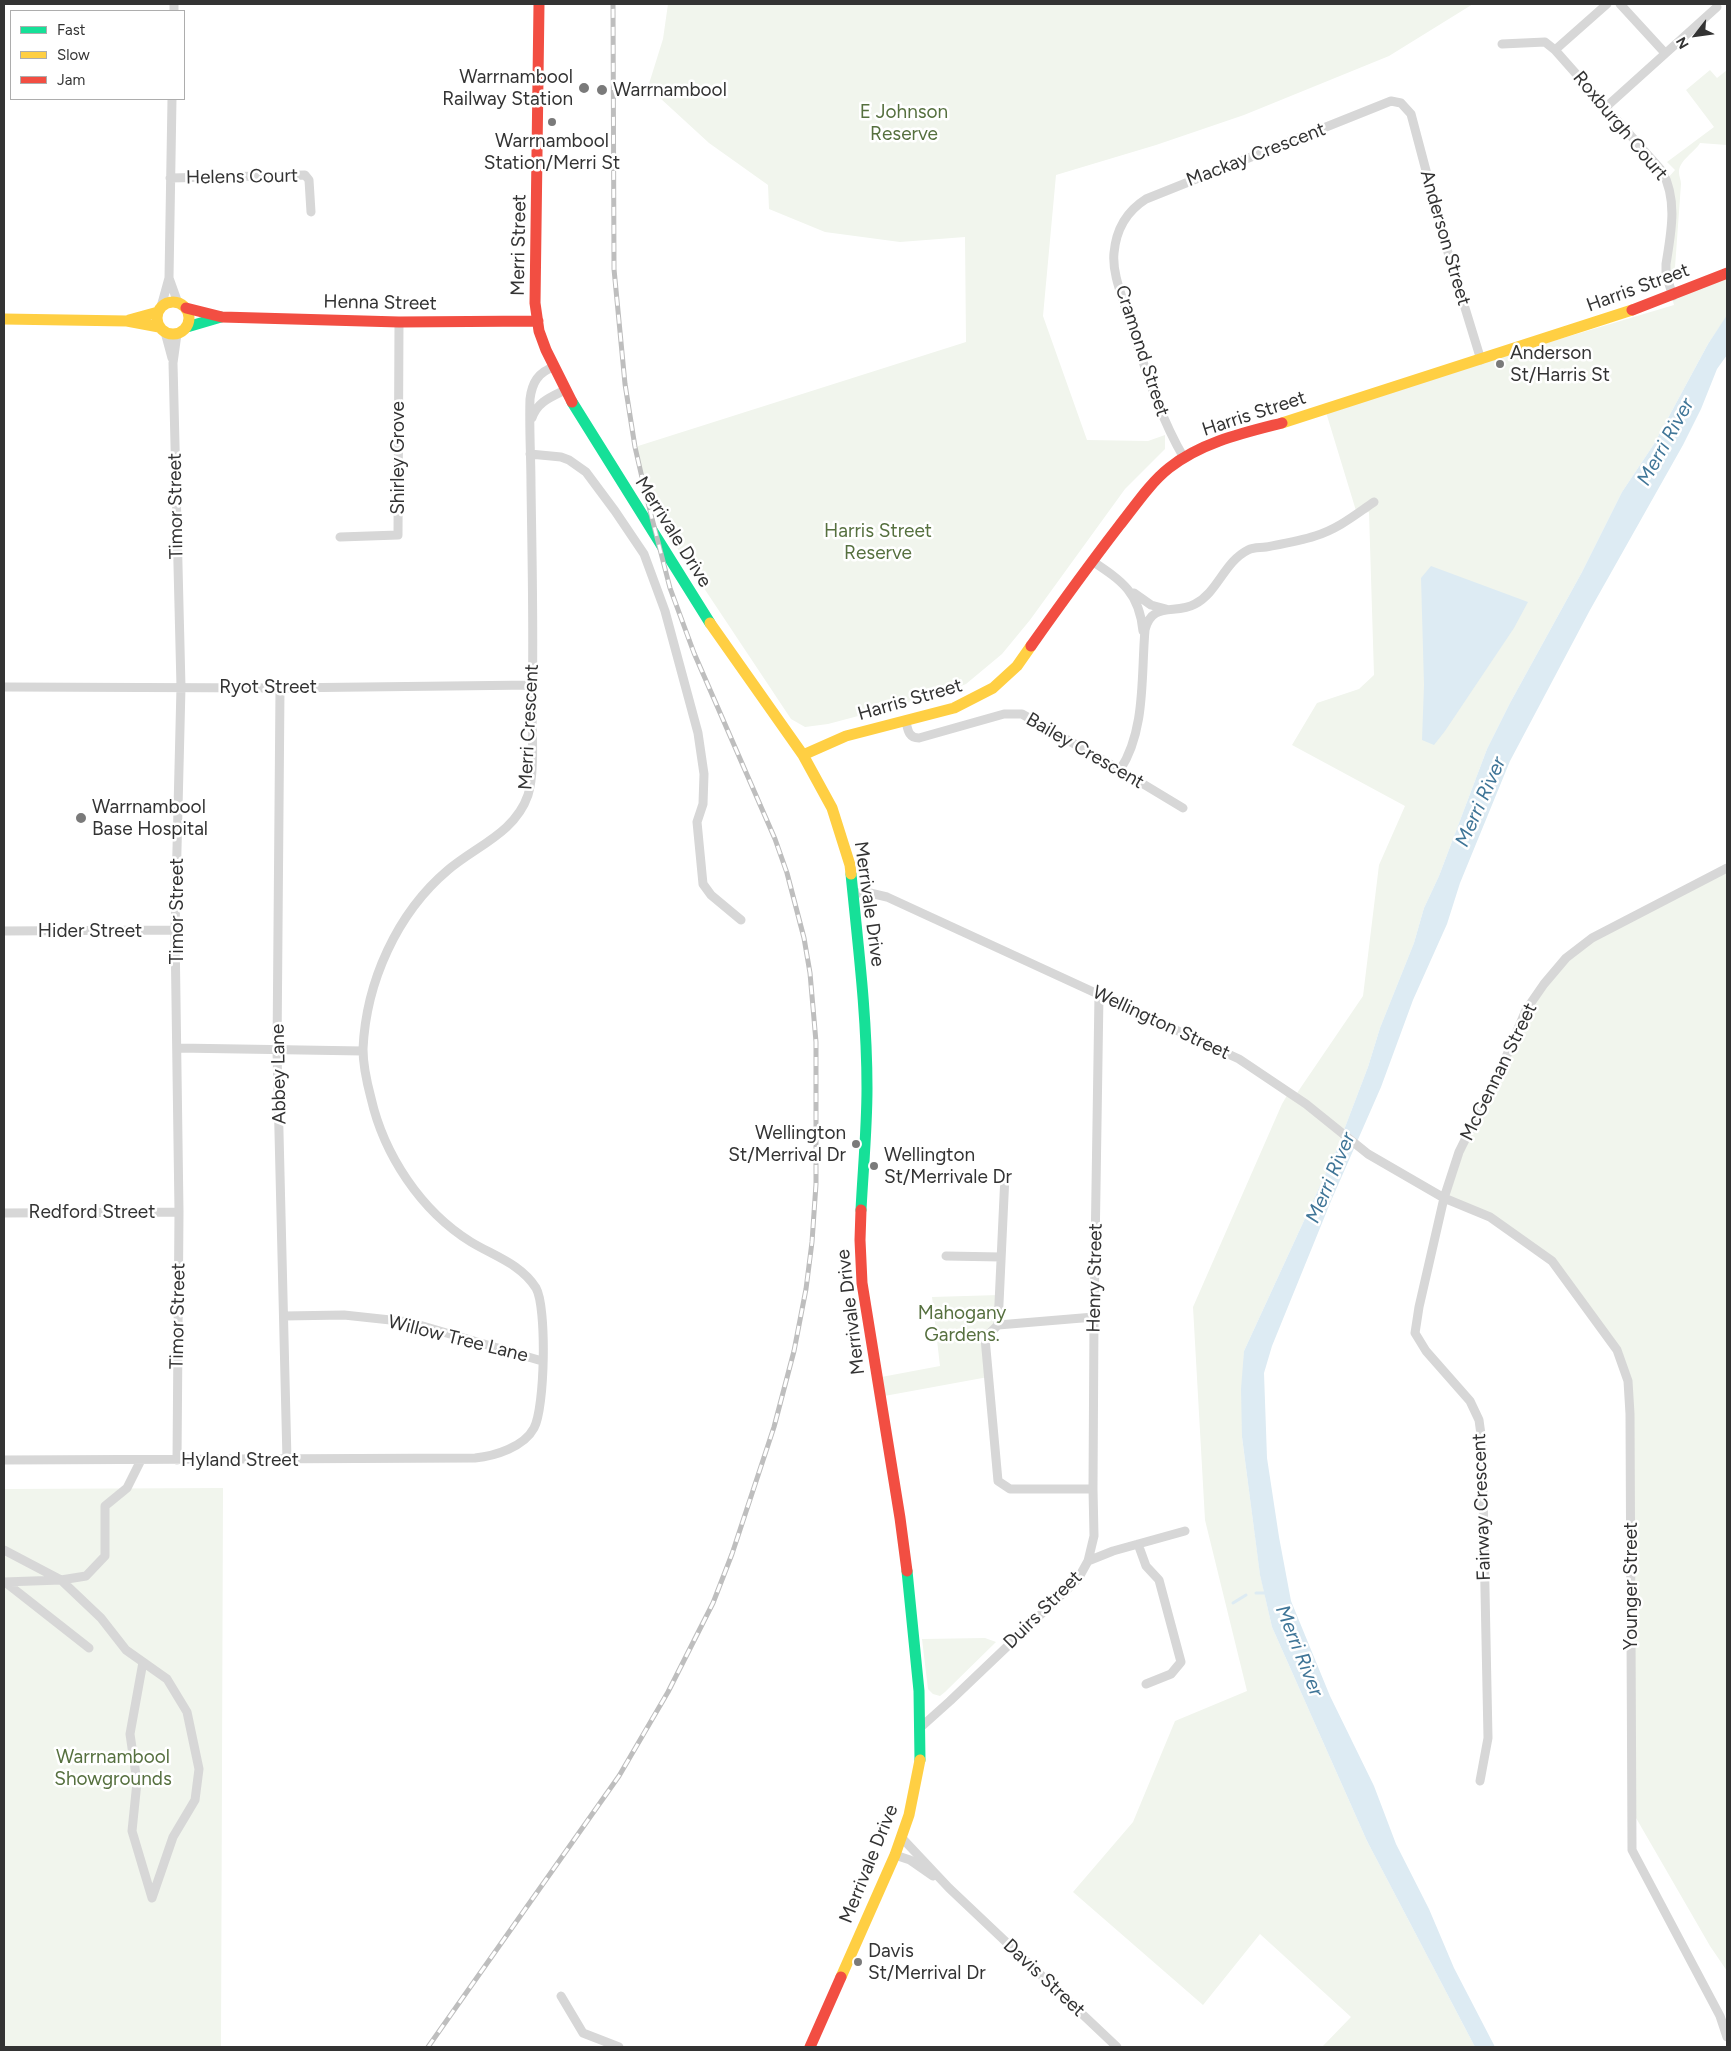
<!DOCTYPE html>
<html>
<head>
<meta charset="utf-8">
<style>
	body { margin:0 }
	#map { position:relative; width:1731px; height:2051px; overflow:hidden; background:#fff; font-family:Figtree,sans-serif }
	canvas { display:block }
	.frame { position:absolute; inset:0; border:5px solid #333; pointer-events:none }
	.legend { position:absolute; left:10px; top:10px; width:175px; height:90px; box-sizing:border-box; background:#fff; border:1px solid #adadad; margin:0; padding:6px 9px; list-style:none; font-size:15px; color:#333 }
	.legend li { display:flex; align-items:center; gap:10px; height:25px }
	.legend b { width:25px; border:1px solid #adadad }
	.north { position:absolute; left:1671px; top:10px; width:50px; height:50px; -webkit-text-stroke:4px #fff; paint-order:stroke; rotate:240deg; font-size:14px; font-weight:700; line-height:20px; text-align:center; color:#333 }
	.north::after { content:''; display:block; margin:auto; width:18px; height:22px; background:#333; clip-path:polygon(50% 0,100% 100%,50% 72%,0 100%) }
</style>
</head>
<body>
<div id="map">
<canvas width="1731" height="2051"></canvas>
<div class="frame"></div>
<ul class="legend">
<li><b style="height:6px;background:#16e098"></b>Fast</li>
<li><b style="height:6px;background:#ffcf43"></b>Slow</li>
<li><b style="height:6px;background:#f24e42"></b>Jam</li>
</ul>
<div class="north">N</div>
</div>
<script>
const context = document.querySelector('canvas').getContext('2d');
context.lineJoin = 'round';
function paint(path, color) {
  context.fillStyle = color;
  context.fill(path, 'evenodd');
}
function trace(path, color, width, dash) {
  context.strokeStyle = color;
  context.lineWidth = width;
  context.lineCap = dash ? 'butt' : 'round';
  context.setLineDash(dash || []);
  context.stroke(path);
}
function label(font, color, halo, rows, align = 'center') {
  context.font = font + ' Figtree,sans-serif';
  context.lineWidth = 5;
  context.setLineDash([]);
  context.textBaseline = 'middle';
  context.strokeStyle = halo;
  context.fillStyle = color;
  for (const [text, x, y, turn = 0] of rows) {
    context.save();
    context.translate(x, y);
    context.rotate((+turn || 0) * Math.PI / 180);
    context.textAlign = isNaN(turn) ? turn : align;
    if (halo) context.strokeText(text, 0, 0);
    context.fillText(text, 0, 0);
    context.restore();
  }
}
paint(new Path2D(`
	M668,4H1473L1389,56L1244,115L1156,145L1056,175L1043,316L1087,440L1148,441L1165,435V449L1125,489L1030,620L1002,654L966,684L941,694L828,724L805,727L791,719L652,510L635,447L966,342L965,237L900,242L825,232L769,209L768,185L709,143L648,87L663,39Z
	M1710,70L1717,78L1727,70V145L1700,143C1695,152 1678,161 1679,173C1679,176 1681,180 1681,184L1673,295L1727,273V316L1708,344L1654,444L1622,492L1582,572L1510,703L1487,749L1439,876L1424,908L1414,943L1380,1028L1368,1067L1336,1151L1244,1351L1242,1437L1260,1574L1272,1627L1367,1841L1475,2047H1322L1351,2017L1260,1934L1203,2005L1073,1892L1133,1822L1175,1721L1247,1691L1205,1520L1193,1307L1282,1104L1289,1092L1295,1096L1363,996L1379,865L1405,806L1292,745L1317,703L1359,689L1374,675L1369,512L1357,514L1325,409L1674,305L1666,275L1670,238L1667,179L1675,170L1667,162L1714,127L1686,90Z
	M1727,868V1971L1710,1946L1632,1811L1628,1381L1617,1350L1552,1261L1490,1217L1444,1198L1459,1152L1544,984L1592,938Z
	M999,1295L998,1325L985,1338L988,1377L879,1397L876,1378L940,1366L932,1297Z
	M223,1488L221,2047H4V1489Z
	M985,1638L996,1642L945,1692L940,1696L933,1694L928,1689L922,1639Z`), '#f1f5ed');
paint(new Path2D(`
	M1727,315V355L1717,369L1701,409L1683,445L1590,610L1510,761L1460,883L1447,924L1413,1000L1381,1087L1331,1201L1272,1346L1264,1373L1267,1458L1279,1537L1291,1601L1330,1696L1374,1786L1396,1844L1429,1909L1454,1968L1495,2047H1475L1367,1841L1272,1627L1260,1575L1242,1437L1241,1389L1244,1351L1336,1151L1368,1067L1380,1028L1414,943L1424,908L1439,876L1487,749L1510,703L1582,572L1622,492L1654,444L1708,344Z
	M1431,566L1528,602L1514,628L1445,731L1434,745L1422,740L1424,685L1421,578Z`), '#ddebf3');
trace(new Path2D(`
	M1256,1593H1268
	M1233,1603L1246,1595`), '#ddebf3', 3);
trace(new Path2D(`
	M1620,4L1665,53
	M174,11V4
	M1502,44L1545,42L1555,50L1662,171C1678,200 1671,233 1666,264V275L1673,296
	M1555,50L1607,4
	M1606,107L1717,7
	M170,178L305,175L309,180L311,212
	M169,278L178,303
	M161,307L169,278L172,99
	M165,332L172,358
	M532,418C537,402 551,397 565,390
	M530,454L561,457L569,460L586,472L615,511L644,554L665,611L698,733L704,774L703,804L697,822L703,884L711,895L741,920
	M1184,458C1158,414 1144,364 1128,316C1122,296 1112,273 1114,253C1116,230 1127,211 1146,199L1391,101L1401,103L1411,114L1446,246L1481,360
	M340,537L398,535L399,322
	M1092,561C1122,581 1139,592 1143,631
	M1134,593L1151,605L1166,609
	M4,687L280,688L533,685
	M280,688L277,1051L287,1460
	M906,722C908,731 909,738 919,738L1004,714H1022L1120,770L1183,808
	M1120,770C1146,730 1141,676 1145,630C1152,601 1175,615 1195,604C1218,592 1224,562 1248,550C1254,547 1260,548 1266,547C1282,544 1300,541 1315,536C1338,529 1355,515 1374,502
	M854,893H870L887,897L1239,1059L1306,1104L1368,1154L1444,1198L1490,1217L1552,1261L1617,1350L1628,1381L1630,1414L1632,1850L1720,2016L1727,2037
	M4,931L175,930
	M178,1048L363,1051
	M4,1213L179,1212
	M946,1256L1001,1257
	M284,1316L344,1315L409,1322L542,1361
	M998,1325L1005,1175
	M4,1460L475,1458C495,1456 524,1447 534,1428C545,1408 547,1307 536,1288C521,1264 494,1256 471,1242C421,1211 384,1155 371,1098C367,1083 363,1064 363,1049C366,982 397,913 448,870C476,846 515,833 528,795C535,773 532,733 532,709C534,635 532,560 531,486C531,457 529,428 530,399C532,383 538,372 554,367
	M177,1460L179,1212L175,930L181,687L173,363L177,334
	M1093,1489H1010L998,1481L985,1338L998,1325L1094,1317
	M1138,1544L1146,1566L1159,1580L1181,1662L1171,1674L1146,1684
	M4,1550L61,1580L101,1618L126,1650L167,1679L187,1712L199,1769L195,1800L173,1837L152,1898
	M1088,1561L1094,1536L1093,1489L1094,1317L1099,994
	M4,1582L61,1580L86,1576L105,1556V1506L127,1488L141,1460
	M5,1582L89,1648
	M143,1662L130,1734L137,1782L132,1831L152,1898
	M921,1727L950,1701L1078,1579L1088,1561L1113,1551L1185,1531
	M1480,1781L1488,1738L1482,1442L1479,1420L1470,1401L1426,1351L1415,1333L1419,1307L1444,1198L1459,1152L1506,1057L1526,1010L1544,984L1566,958L1592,938L1727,868
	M901,1837L949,1888L1117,2047
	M895,1855L910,1860L933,1876
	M561,1996L583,2033L619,2047`), '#d7d7d7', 9);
trace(new Path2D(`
	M187,327L221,317
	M572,402L710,623
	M851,874C858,945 867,1016 867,1088C867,1129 863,1170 861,1210
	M907,1571L919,1691L920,1760`), '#16e098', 11);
trace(new Path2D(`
	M157 318a16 16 0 1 1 32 0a16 16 0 1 1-32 0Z
	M4,319L127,321L159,327
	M129,320L158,312
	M1282,423L1632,310
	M710,623L803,755L832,808L850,865L851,874
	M803,755L846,736L954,708L993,688L1017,666L1031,646
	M841,1977L895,1855L909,1815L920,1760`), '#ffcf43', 11);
trace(new Path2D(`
	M539,4L535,303L539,331L546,350L572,402
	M186,308L222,317L399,322L538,321
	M1632,310L1727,273
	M1031,646C1060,605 1089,565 1119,526C1135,506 1150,483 1169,468C1202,442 1243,433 1282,423
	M861,1210L860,1240L862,1283L900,1518L907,1571
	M810,2047L841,1977`), '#f24e42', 11);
const rail = new Path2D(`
	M428,2047L619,1776L668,1692L713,1603L732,1554L774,1427L794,1351L806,1289L812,1242L816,1184V1042L810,973L804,938L787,873L775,839L694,653L670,588L646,495L635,447L625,384L614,269L613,4`);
trace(rail, '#bebebe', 5);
trace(rail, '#fff', 3, [9]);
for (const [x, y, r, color] of [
	[584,88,6,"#7a7a7a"],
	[602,90,6,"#7a7a7a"],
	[552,122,5,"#7a7a7a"],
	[1500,364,5,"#7a7a7a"],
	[81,818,6,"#7a7a7a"],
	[856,1144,5,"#7a7a7a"],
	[874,1166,5,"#7a7a7a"],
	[858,1962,5,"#7a7a7a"]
]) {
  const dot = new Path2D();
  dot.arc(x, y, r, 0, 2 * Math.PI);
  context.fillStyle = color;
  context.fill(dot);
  trace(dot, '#fff', 2);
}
label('19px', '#333', '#fff', [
	["Warrnambool",573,77,"right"],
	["Railway Station",573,99,"right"],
	["Warrnambool",613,90],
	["Warrnambool",552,141,"center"],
	["Station/Merri St",552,163,"center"],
	["Anderson",1510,353],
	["St/Harris St",1510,375],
	["Warrnambool",92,807],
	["Base Hospital",92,829],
	["Wellington",846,1133,"right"],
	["St/Merrival Dr",846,1155,"right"],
	["Wellington",884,1155],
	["St/Merrivale Dr",884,1177],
	["Davis",868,1951],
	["St/Merrival Dr",868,1973]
], 'left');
label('19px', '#56703f', '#fff', [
	["E Johnson",904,112],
	["Reserve",904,134],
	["Harris Street",878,531],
	["Reserve",878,553],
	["Mahogany",962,1313],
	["Gardens.",962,1335],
	["Warrnambool",113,1757],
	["Showgrounds",113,1779]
]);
label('19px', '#333', '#fff', [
	["Roxburgh Court",1620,126,50],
	["Mackay Crescent",1256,155,-21],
	["Helens Court",242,177,-1],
	["Anderson Street",1445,238,74],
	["Merri Street",519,245,-89],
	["Harris Street",1638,288,-20],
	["Henna Street",380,303,1],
	["Cramond Street",1142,351,72],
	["Harris Street",1254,414,-18],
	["Shirley Grove",398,458,-90],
	["Timor Street",176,506,-91],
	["Merrivale Drive",673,532,58],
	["Ryot Street",268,687],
	["Harris Street",910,700,-16],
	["Merri Crescent",529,727,-87],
	["Bailey Crescent",1085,751,30],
	["Merrivale Drive",869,904,82],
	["Timor Street",177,911,-90],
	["Hider Street",90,931],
	["Wellington Street",1161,1023,25],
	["McGennan Street",1499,1072,-64],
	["Abbey Lane",279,1074,-91],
	["Redford Street",92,1212],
	["Henry Street",1095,1278,-89],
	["Merrivale Drive",851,1312,-97],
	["Timor Street",178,1316,-89],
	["Willow Tree Lane",458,1339,14],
	["Hyland Street",240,1460],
	["Fairway Crescent",1482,1507,-92],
	["Younger Street",1631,1586,-90],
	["Duirs Street",1043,1610,-45],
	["Merrivale Drive",869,1864,-68],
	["Davis Street",1044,1978,43]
]);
label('italic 20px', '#3f7597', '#fff', [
	["Merri River",1666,442,-61],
	["Merri River",1481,802,-66],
	["Merri River",1331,1178,-67],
	["Merri River",1299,1651,68]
]);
</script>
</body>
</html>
